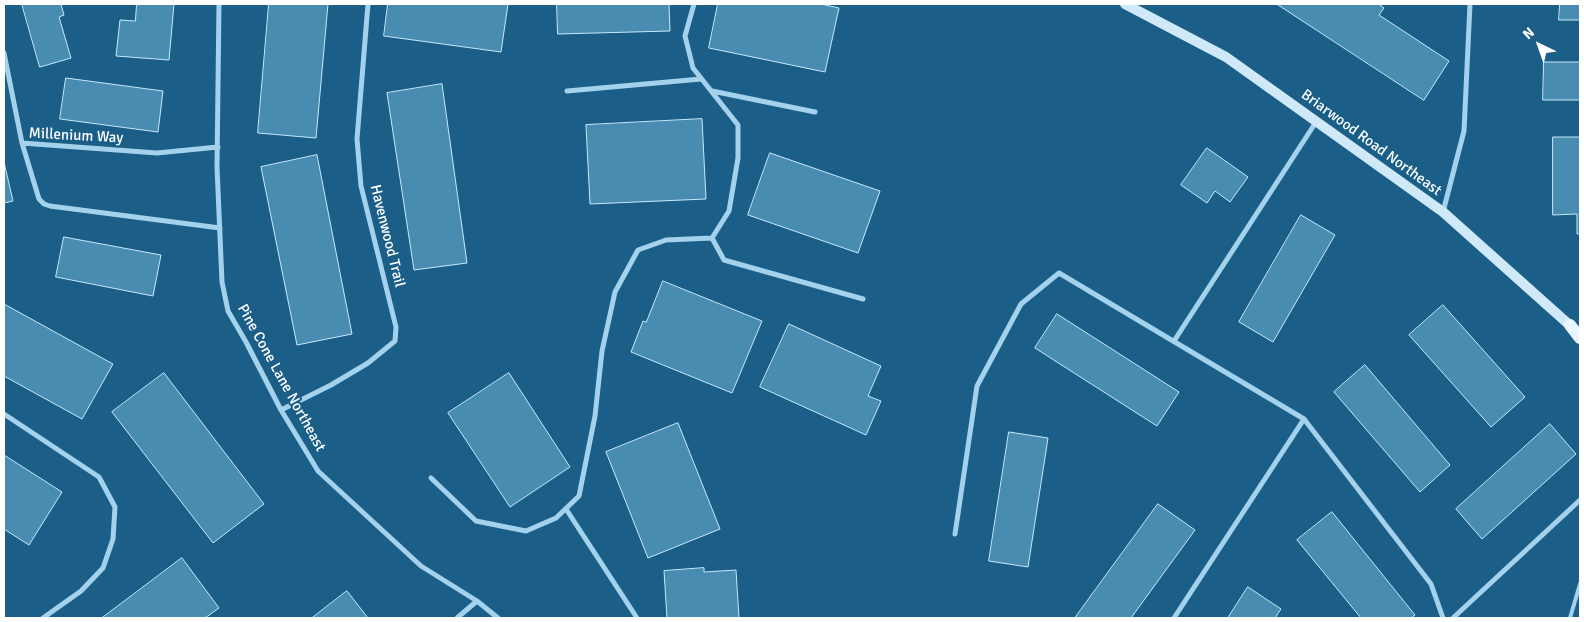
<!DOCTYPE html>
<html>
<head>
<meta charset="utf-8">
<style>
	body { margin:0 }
	#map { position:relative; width:1584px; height:622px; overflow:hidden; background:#1b5f88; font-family:Signika,sans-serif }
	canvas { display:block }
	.frame { position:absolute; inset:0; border:5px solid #fff; pointer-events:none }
	.north { position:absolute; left:1514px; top:20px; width:50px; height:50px; -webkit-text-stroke:4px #1b5f88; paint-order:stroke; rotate:318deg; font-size:14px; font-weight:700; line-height:20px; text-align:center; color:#fff }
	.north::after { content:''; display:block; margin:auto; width:18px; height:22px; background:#fff; clip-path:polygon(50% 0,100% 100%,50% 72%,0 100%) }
</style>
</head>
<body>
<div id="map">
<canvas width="1584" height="622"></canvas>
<div class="frame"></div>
<div class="north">N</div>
</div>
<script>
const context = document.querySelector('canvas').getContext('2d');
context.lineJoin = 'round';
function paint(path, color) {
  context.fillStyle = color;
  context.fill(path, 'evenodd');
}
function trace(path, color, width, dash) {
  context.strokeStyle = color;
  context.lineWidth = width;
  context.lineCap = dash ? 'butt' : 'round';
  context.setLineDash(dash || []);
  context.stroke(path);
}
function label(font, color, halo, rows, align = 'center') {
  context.font = font + ' Signika,sans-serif';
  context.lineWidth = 4;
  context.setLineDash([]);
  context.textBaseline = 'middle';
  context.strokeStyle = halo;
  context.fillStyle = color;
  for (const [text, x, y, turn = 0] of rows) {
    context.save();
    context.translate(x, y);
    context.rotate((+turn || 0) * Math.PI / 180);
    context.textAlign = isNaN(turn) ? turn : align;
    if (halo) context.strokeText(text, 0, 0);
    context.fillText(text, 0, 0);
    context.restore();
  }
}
const building = new Path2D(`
	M22,4H61L64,15L59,17L71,58L40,67Z
	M137,4H174L169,60L116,56L120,20L135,21Z
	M269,4H328L316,138L258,133Z
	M388,4H508L501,52L384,36Z
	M557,4H669L670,31L558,34Z
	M718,4H821L839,8L825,72L709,48Z
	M1277,4H1378L1384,8L1379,15L1449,61L1424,100Z
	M1560,4H1580V20H1559Z
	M1544,62H1580V100H1543Z
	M66,78L163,91L158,132L60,119Z
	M442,84L467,263L414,270L387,93Z
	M702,119L706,199L590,204L586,125Z
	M1553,137H1580V234H1577V214L1553,215Z
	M1207,148L1248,177L1230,202L1215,191L1207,203L1181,185Z
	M770,153L880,191L858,253L748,215Z
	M317,155L352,334L297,345L261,167Z
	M4,162L13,201L4,203Z
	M1301,215L1335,235L1273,342L1239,322Z
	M64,237L161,255L153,296L56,277Z
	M663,281L762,321L732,393L631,352L643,321L646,322Z
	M4,304L113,364L82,419L4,376Z
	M1443,305L1525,397L1491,427L1409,335Z
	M1057,314L1179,392L1157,426L1035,348Z
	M789,324L881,366L868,396L881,401L866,435L760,387Z
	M1365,365L1450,465L1420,492L1334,392Z
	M164,373L264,504L213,543L112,412Z
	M509,373L570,467L510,507L448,413Z
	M678,423L720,529L648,558L606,452Z
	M1550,424L1576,454L1482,539L1456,509Z
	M1009,432L1048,438L1028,567L989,561Z
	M4,455L62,492L29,545L4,529Z
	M1158,504L1195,530L1131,618H1075Z
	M1332,512L1415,615L1411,618H1361L1297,540Z
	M182,558L219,608L205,618H102Z
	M704,568V572L736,570L739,618H667L664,571Z
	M1248,587L1281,609L1275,618H1228Z
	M347,591L368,618H312Z`);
paint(building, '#488cb2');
trace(building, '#c9e8f9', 1);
trace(new Path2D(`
	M1570,618L1580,584`), '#a4d2ec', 4);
trace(new Path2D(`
	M219,4L217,167L222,282L228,311L246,342L281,410L318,471L421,566L477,601L498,618
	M4,53L22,143
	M567,91L701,79
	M712,91L815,112
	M218,147L157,153L22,143L39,199L44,204L50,206L220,228
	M1443,212L1464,131L1470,4
	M712,238L724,260L863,299
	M1174,341L1316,122
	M281,410L331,385L368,363L395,341L396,327L361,186L357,139L368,4
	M4,414L99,477L115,507L113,539L103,568L81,591L43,618
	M431,478L476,521L526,531L556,518L579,496L595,416L602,351L615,292L638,250L666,240L712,238L729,211L738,158V125L693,68L685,36L694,4
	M566,509L637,618
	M955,534L977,386L1021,304L1059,273L1304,419L1431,584L1443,618
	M457,618L477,601
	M1174,618L1304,419
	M1453,618L1580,500`), '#a4d2ec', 5);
trace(new Path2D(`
	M1125,4L1226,57L1443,212L1574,329`), '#d0e9f9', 10);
trace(new Path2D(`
	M1570,325L1580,338`), '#e9f6ff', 12);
label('15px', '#fff', '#1b5f88', [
	["Millenium Way",76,136,3],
	["Briarwood Road Northeast",1371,143,36],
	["Havenwood Trail",387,236,76],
	["Pine Cone Lane Northeast",281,378,61]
]);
</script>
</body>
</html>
